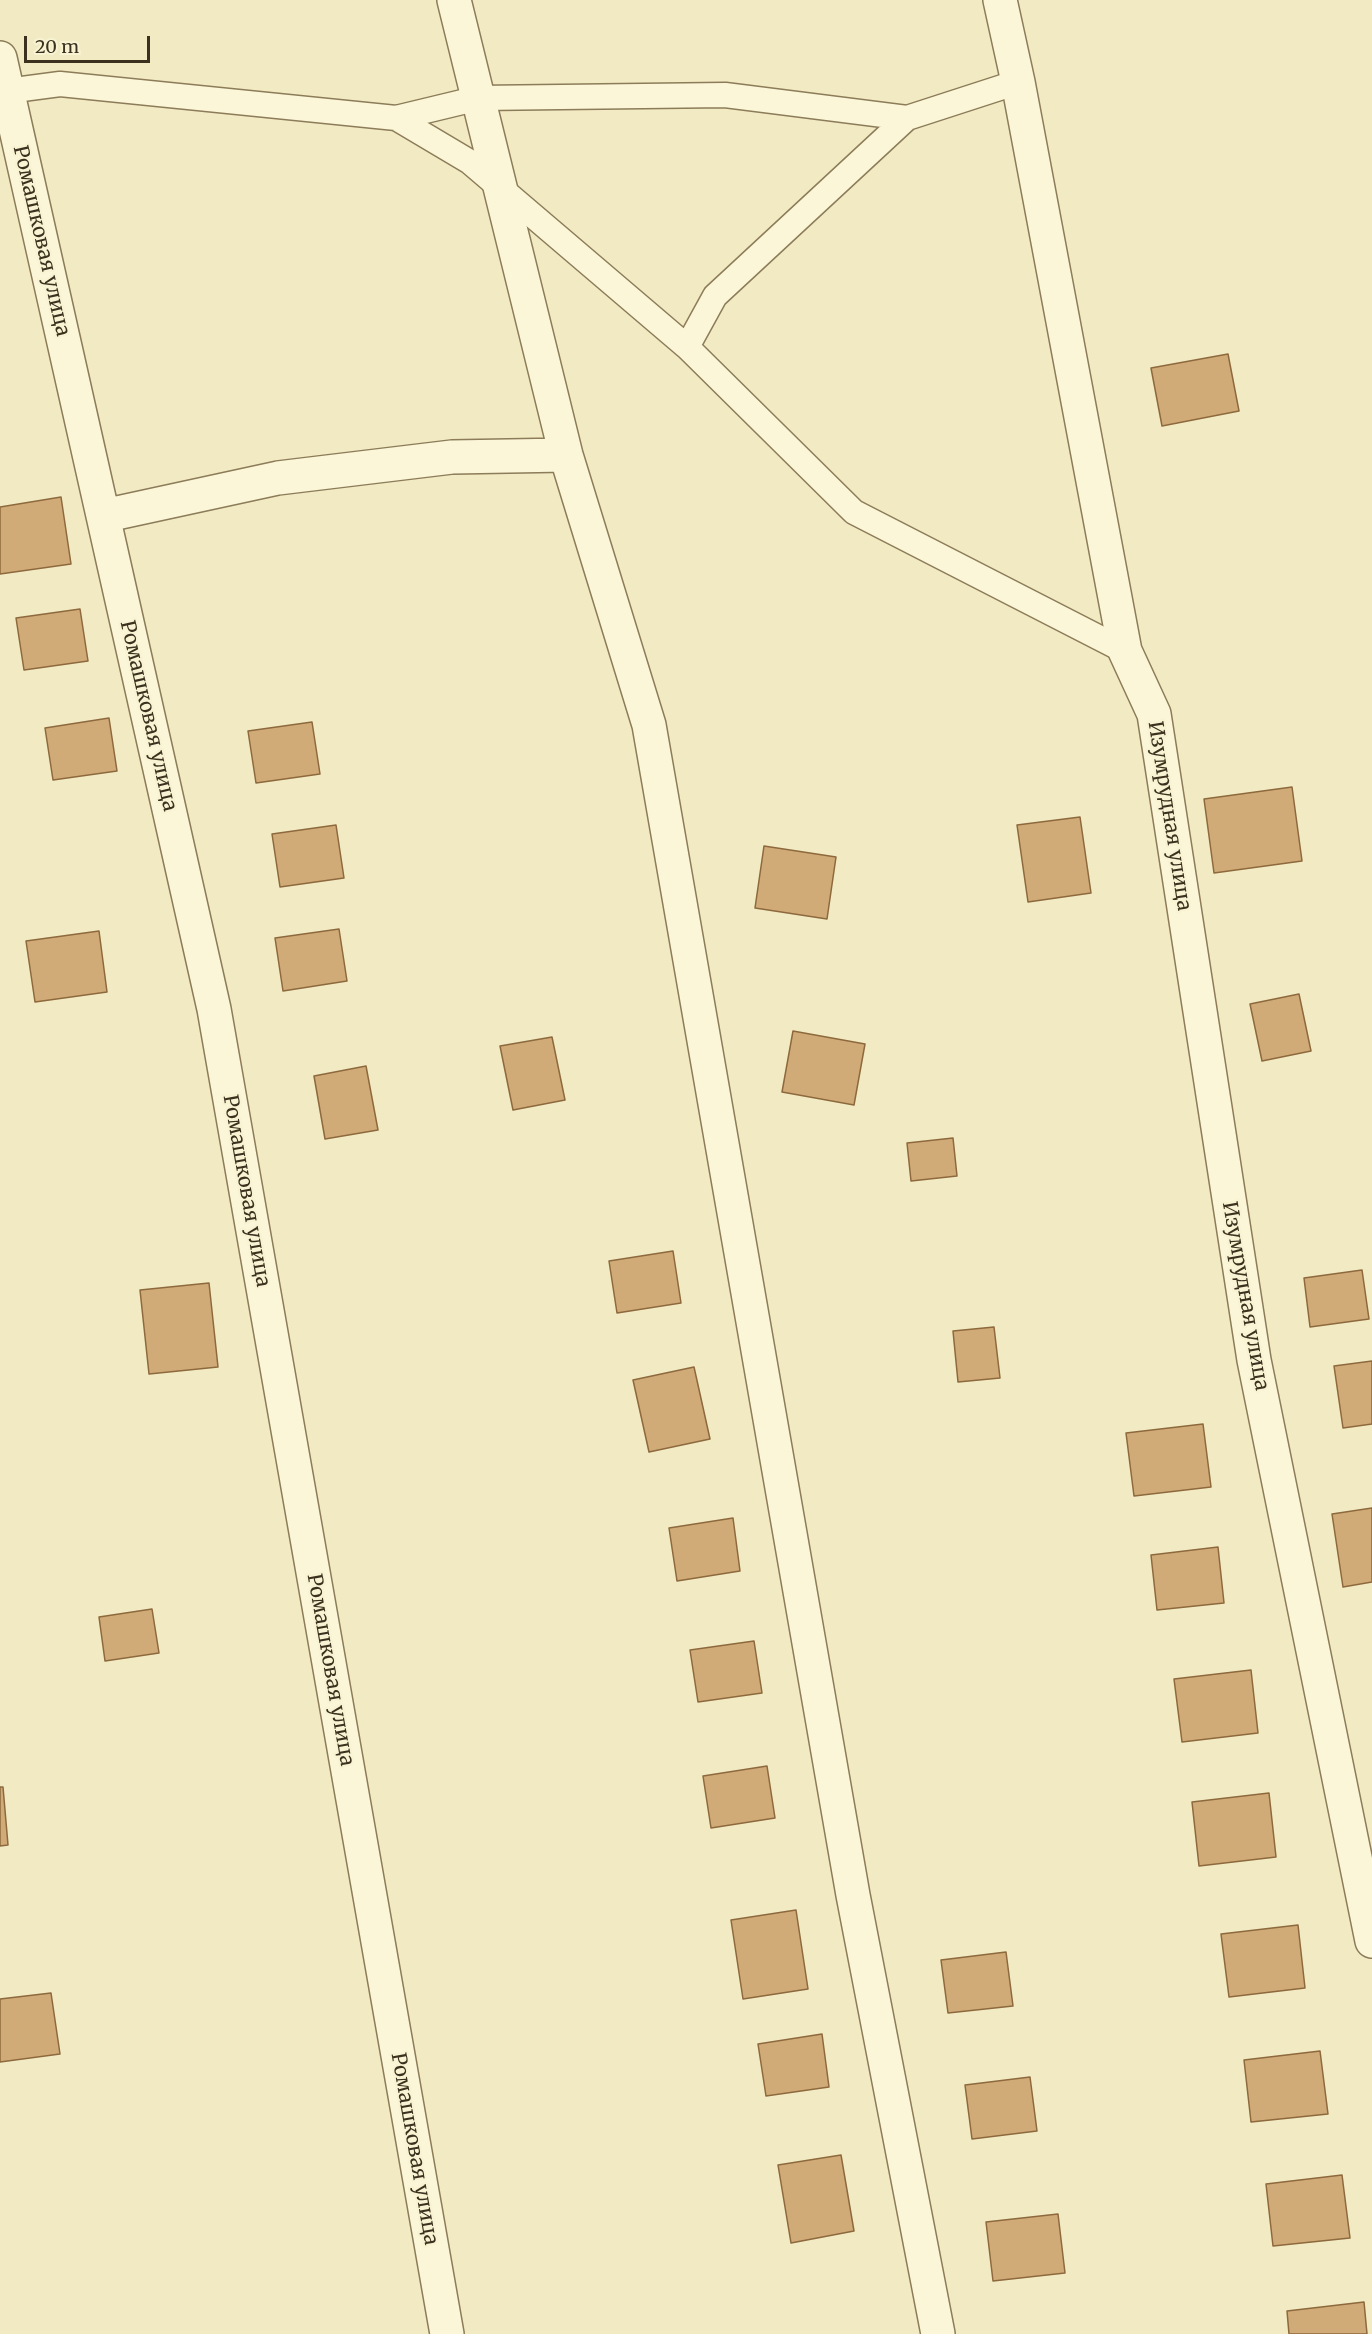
<!DOCTYPE html>
<html>
<head>
<meta charset="utf-8">
<style>
	body { margin:0 }
	#map { position:relative; width:1372px; height:2334px; overflow:hidden; background:#f1eac3; font-family:Merriweather,serif }
	canvas { display:block }
	.scale { position:absolute; left:24px; top:36px; width:126px; height:27px; box-sizing:border-box; border:3px solid #3b311e; border-top:0; padding-left:8px; font-size:18px; line-height:21px; white-space:nowrap; color:#3b311e; -webkit-text-stroke:4px #f8f3d3; paint-order:stroke }
</style>
</head>
<body>
<div id="map">
<canvas width="1372" height="2334"></canvas>
<div class="scale">20 m</div>
</div>
<script>
const context = document.querySelector('canvas').getContext('2d');
context.lineJoin = 'round';
function paint(path, color) {
  context.fillStyle = color;
  context.fill(path, 'evenodd');
}
function trace(path, color, width, dash) {
  context.strokeStyle = color;
  context.lineWidth = width;
  context.lineCap = dash ? 'butt' : 'round';
  context.setLineDash(dash || []);
  context.stroke(path);
}
function label(font, color, halo, rows, align = 'center') {
  context.font = font + ' Merriweather,serif';
  context.lineWidth = 4.5;
  context.setLineDash([]);
  context.textBaseline = 'middle';
  context.strokeStyle = halo;
  context.fillStyle = color;
  for (const [text, x, y, turn = 0] of rows) {
    context.save();
    context.translate(x, y);
    context.rotate((+turn || 0) * Math.PI / 180);
    context.textAlign = isNaN(turn) ? turn : align;
    if (halo) context.strokeText(text, 0, 0);
    context.fillText(text, 0, 0);
    context.restore();
  }
}
const building = new Path2D(`
	M1228,354L1239,411L1162,426L1151,368Z
	M61,497L71,564L0,574V507Z
	M80,609L88,661L24,670L16,618Z
	M109,718L117,771L53,780L45,728Z
	M312,722L320,774L256,783L248,731Z
	M1292,787L1302,861L1214,873L1204,799Z
	M1080,817L1091,893L1028,902L1017,825Z
	M336,825L344,878L280,887L272,834Z
	M764,846L836,857L827,919L755,908Z
	M339,929L347,981L283,991L275,938Z
	M99,931L107,992L35,1002L26,941Z
	M1299,994L1311,1051L1262,1061L1250,1004Z
	M793,1031L865,1044L854,1105L782,1092Z
	M552,1037L565,1100L513,1110L500,1046Z
	M366,1066L378,1130L325,1139L314,1076Z
	M953,1138L957,1176L911,1181L907,1143Z
	M673,1251L681,1303L617,1313L609,1261Z
	M1362,1270L1369,1319L1310,1327L1304,1278Z
	M209,1283L218,1367L149,1374L140,1290Z
	M994,1327L1000,1378L958,1382L953,1331Z
	M1372,1361V1424L1343,1428L1334,1366Z
	M694,1367L710,1439L649,1452L633,1380Z
	M1203,1424L1211,1487L1134,1496L1126,1433Z
	M1372,1508V1582L1343,1587L1332,1514Z
	M733,1518L740,1571L677,1581L669,1528Z
	M1218,1547L1224,1603L1157,1610L1151,1555Z
	M152,1609L159,1653L105,1661L99,1617Z
	M754,1641L762,1693L698,1702L690,1650Z
	M1251,1670L1258,1733L1182,1742L1174,1679Z
	M767,1766L775,1818L711,1828L703,1776Z
	M0,1787H3L8,1845L0,1846Z
	M1269,1793L1276,1857L1199,1866L1192,1802Z
	M796,1910L808,1989L743,1999L731,1920Z
	M1298,1925L1305,1988L1229,1997L1221,1934Z
	M1006,1952L1013,2006L948,2013L941,1960Z
	M51,1993L60,2054L0,2062V1999Z
	M822,2034L829,2087L766,2096L758,2044Z
	M1320,2051L1328,2114L1251,2122L1244,2060Z
	M1030,2077L1037,2131L972,2139L965,2085Z
	M841,2155L854,2231L791,2243L778,2165Z
	M1342,2175L1350,2238L1273,2246L1266,2184Z
	M1058,2214L1065,2273L993,2281L986,2222Z
	M1364,2302L1367,2334H1289L1287,2311Z`);
paint(building, '#d1ab77');
trace(building, '#8d693d', 1.5);
const lane = new Path2D(`
	M7,91L60,84L396,118L470,162L687,347L854,512L1125,651
	M396,118L479,98L725,95L907,118
	M687,347L715,296L907,118L1018,82`);
const street = new Path2D(`
	M454,0L566,455L649,725L853,1895L938,2334
	M1000,0L1018,82L1125,651L1154,714L1254,1360L1372,1941
	M0,58L214,1009L447,2334
	M103,516L278,478L452,457L566,455`);
trace(lane, '#8c7c59', 27);
trace(street, '#8c7c59', 36);
trace(lane, '#fbf6d7', 24);
trace(street, '#fbf6d7', 33);
label('20px', '#3b311e', '#f8f3d3', [
	["Ромашковая улица",41,241,77],
	["Ромашковая улица",148,716,77],
	["Изумрудная улица",1169,816,81],
	["Ромашковая улица",246,1191,80],
	["Изумрудная улица",1245,1296,80],
	["Ромашковая улица",330,1670,80],
	["Ромашковая улица",414,2149,80]
]);
</script>
</body>
</html>
